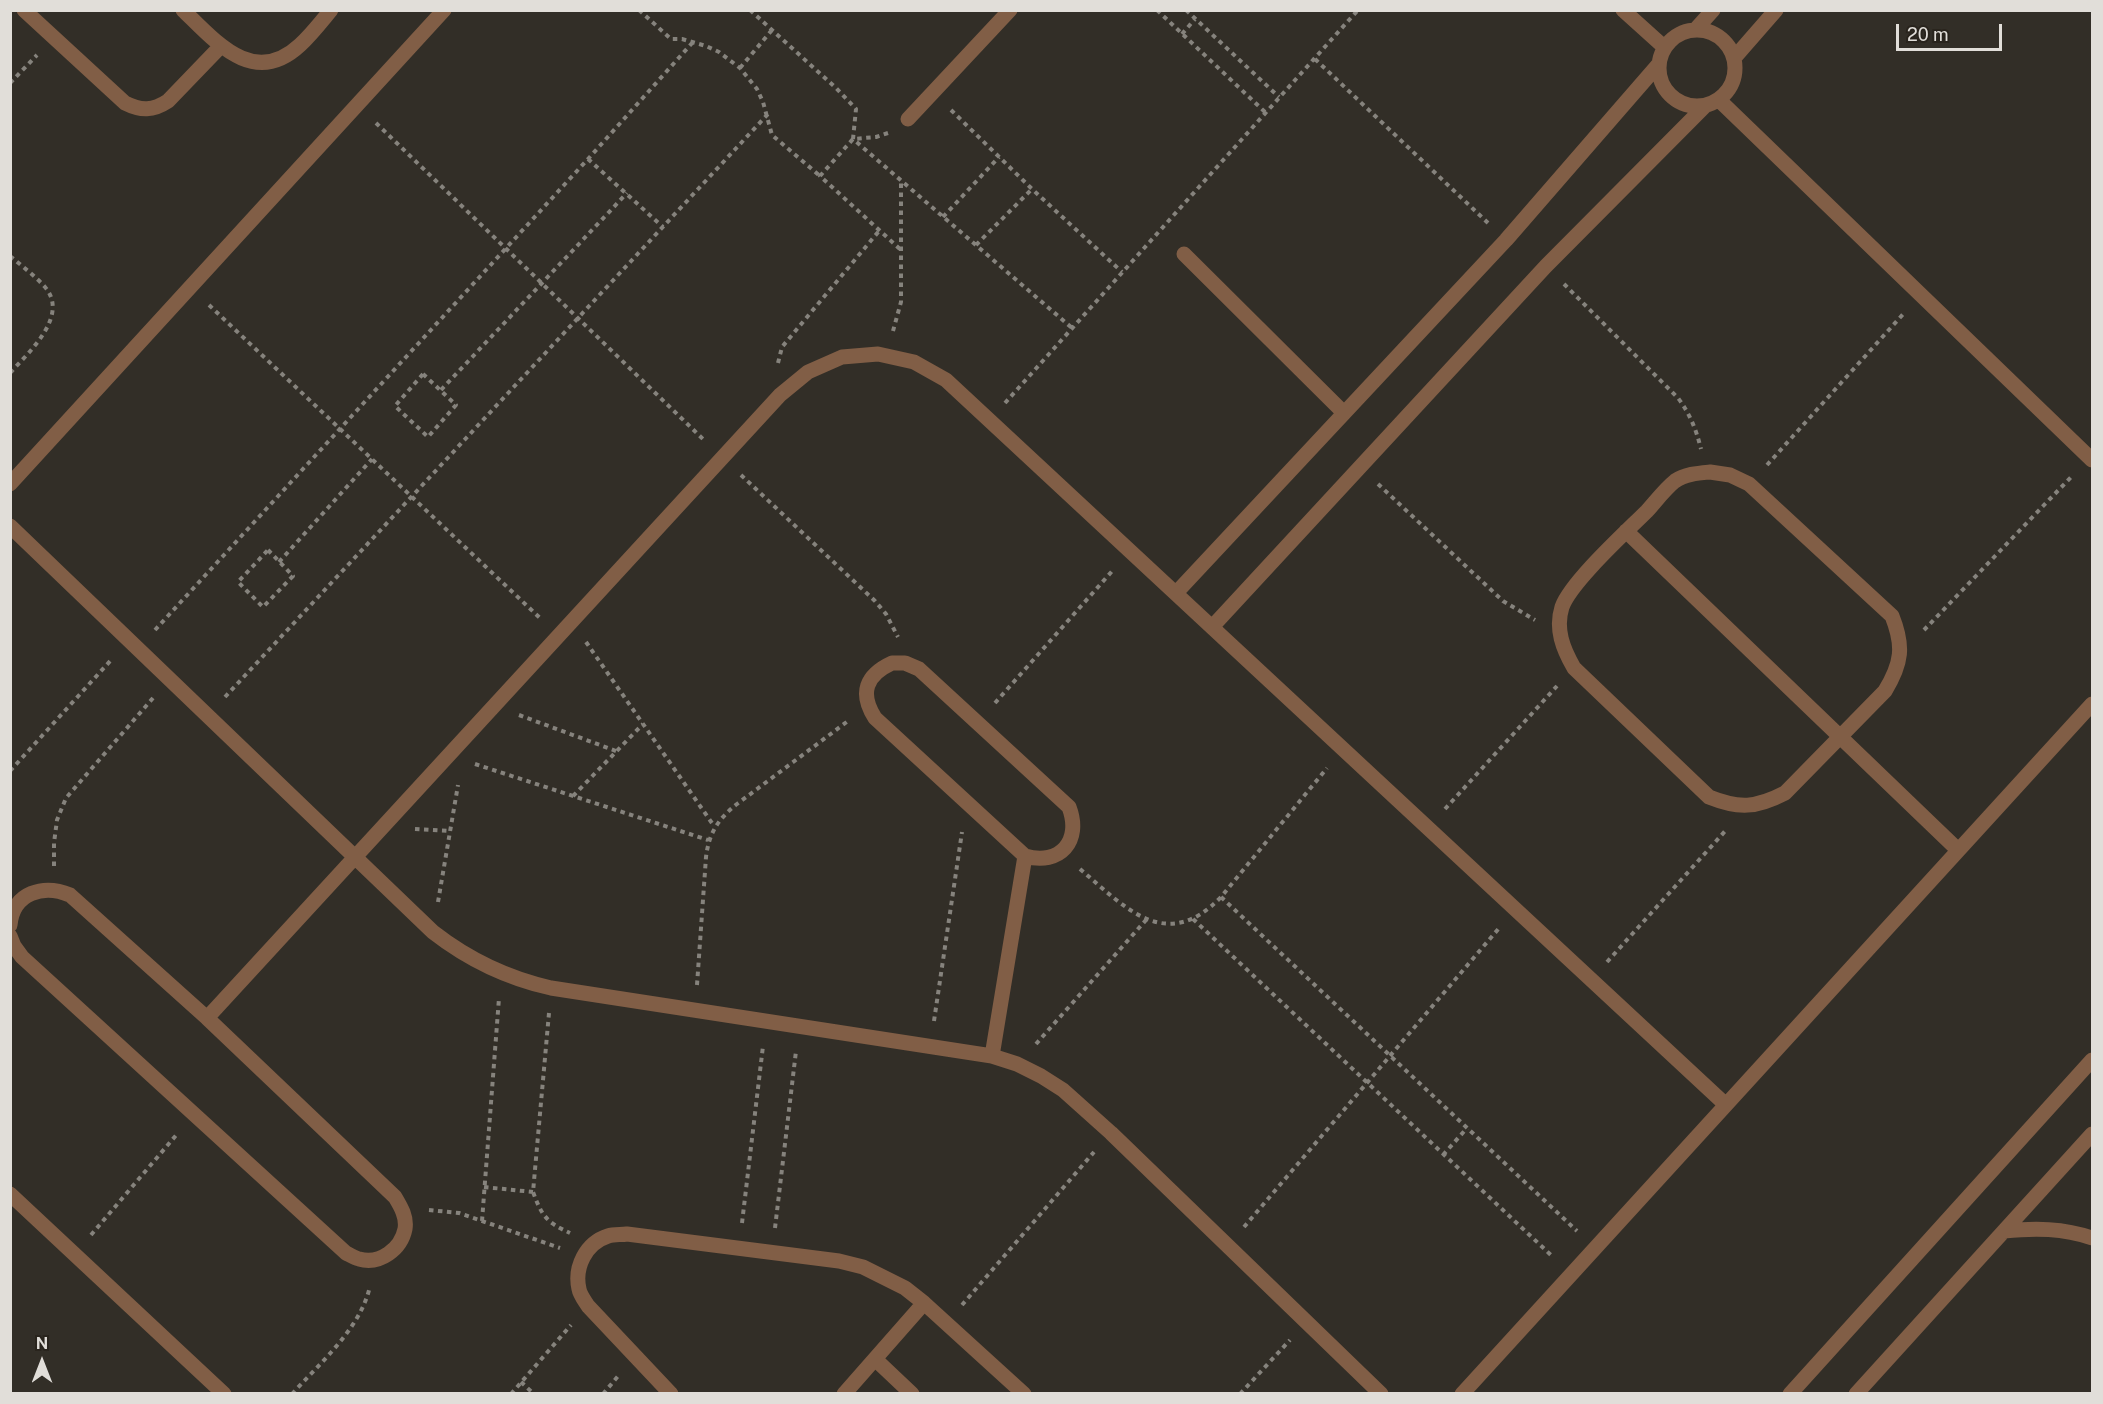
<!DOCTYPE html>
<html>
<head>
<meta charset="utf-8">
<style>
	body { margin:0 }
	#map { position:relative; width:2103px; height:1404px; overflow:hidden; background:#322e27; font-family:"Public Sans",sans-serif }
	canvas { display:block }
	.frame { position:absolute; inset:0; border:12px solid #e1ded9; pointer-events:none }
	.north { position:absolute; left:12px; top:1332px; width:60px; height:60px; -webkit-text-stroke:4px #29241d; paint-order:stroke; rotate:0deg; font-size:16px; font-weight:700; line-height:24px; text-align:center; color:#e1ded9 }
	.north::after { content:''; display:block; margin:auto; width:21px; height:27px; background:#e1ded9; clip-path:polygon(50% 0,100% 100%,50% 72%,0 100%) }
	.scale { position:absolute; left:1896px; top:24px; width:106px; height:27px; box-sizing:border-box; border:3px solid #e1ded9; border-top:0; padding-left:8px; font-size:18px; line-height:21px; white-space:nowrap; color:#e1ded9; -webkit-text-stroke:4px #29241d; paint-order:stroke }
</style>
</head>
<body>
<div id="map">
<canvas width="2103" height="1404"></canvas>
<div class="frame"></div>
<div class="north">N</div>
<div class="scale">20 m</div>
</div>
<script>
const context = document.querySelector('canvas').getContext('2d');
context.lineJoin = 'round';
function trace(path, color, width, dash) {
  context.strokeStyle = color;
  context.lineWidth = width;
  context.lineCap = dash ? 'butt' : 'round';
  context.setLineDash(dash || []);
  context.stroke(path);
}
trace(new Path2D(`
	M639,10L671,39H682L706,46L719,52L740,68L757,89L763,102L772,135L820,176
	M750,10L836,88L856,109L853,139L1072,328
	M1157,10L1266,113
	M1186,10L1279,97
	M1182,34L1195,19
	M1315,59L1488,223
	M740,68L772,30
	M10,83L37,55
	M951,110L1032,189L1122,272
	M376,123L705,441
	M888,133L876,137L853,139L820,176L901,250
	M588,159L663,227
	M943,217L999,157
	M976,245L1032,189
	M10,256C22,266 35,276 45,287C70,316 28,353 10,373
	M1564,284L1678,398C1690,414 1696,429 1701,449
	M209,305L541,619
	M893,331L901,302V180
	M778,363L782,347L879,231
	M423,374L456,405L428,437L395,406Z
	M441,390L627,193
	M1005,403L1358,10
	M1767,465L1905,312
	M741,475L875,601L886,614L898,637
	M1378,484L1503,601L1535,620
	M268,550L293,576L263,607L238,582Z
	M279,562L372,459
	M155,630L588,159L693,42
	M1924,630L2073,475
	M586,642L714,826
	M225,697L768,114
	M995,703L1114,569
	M519,715L616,751
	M475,764L708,840
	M10,771L112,659
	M573,796L643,724
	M1445,809L1557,686
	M415,829L450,831
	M54,866V843L57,820L66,798L153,698
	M1080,869C1126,908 1166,954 1221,897L1327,768
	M1221,897L1577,1231
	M438,902L458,785
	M1193,919L1553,1257
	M1607,962L1727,829
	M697,985L706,857C709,833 718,819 737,804L848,721
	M549,1013L533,1192C542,1216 546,1222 570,1233
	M934,1021L962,832
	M1036,1044L1146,920
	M1443,1155L1467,1128
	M484,1187L533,1192
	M429,1210L459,1213L560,1248
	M482,1221L499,998
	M742,1223L763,1046
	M1244,1227L1500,927
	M775,1228L796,1051
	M91,1235L178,1133
	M962,1305L1094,1152
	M521,1382L534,1394
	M292,1394C320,1363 361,1328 370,1286
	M511,1394L571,1325
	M603,1394L619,1375
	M1240,1394L1290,1340`), '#86837d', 4, [4.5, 4.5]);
trace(new Path2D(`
	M24,10L125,103C141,111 153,111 168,101L220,47
	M183,10C216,42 254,88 300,45C311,35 321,22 331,10
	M1623,10L1664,47
	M1696,29L1713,10
	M1659 68a38 38 0 1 1 76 0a38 38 0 1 1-76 0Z
	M1735,57L1776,10
	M1719,100L2092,460
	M908,119L1010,10
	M1184,254L1344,413
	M1710,472L1730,475L1749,484L1892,616C1904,646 1902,663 1885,691L1785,793C1756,808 1739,809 1709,797L1574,668C1563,649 1555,629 1562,607C1571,582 1626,532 1647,511C1656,501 1665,489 1675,481C1685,474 1699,473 1710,472Z
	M10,484L444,10
	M10,526L433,932C469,960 506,978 551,988L992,1056L1017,1064L1041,1076L1063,1090L1111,1133L1381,1394
	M1626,531L1958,850
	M1176,593L1506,240L1658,65
	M1212,627L1546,266L1705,106
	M892,663H905L919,669L1069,807C1082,841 1060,866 1025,856L875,718C859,693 866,675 892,663Z
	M10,925C13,892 44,884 70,895L207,1018L395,1197C401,1207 407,1217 405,1229C401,1249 380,1265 359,1259C354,1258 350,1255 346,1253L22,957L14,946L10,936
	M207,1018L780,395L808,372L842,357L878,354L914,362L946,380L1726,1105
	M992,1056L1025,856
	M10,1194L224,1394
	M2004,1231C2035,1228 2063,1228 2092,1238
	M875,1359L912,1394
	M671,1394L588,1306C585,1301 580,1295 579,1289C574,1267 586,1243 608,1236C614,1234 621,1235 627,1234L839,1261L863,1267L905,1288L924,1303L1024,1394
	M844,1394L924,1303
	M1462,1394L2092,704
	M1790,1394L2092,1060
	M1856,1394L2092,1134`), '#815e46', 15);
</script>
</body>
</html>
